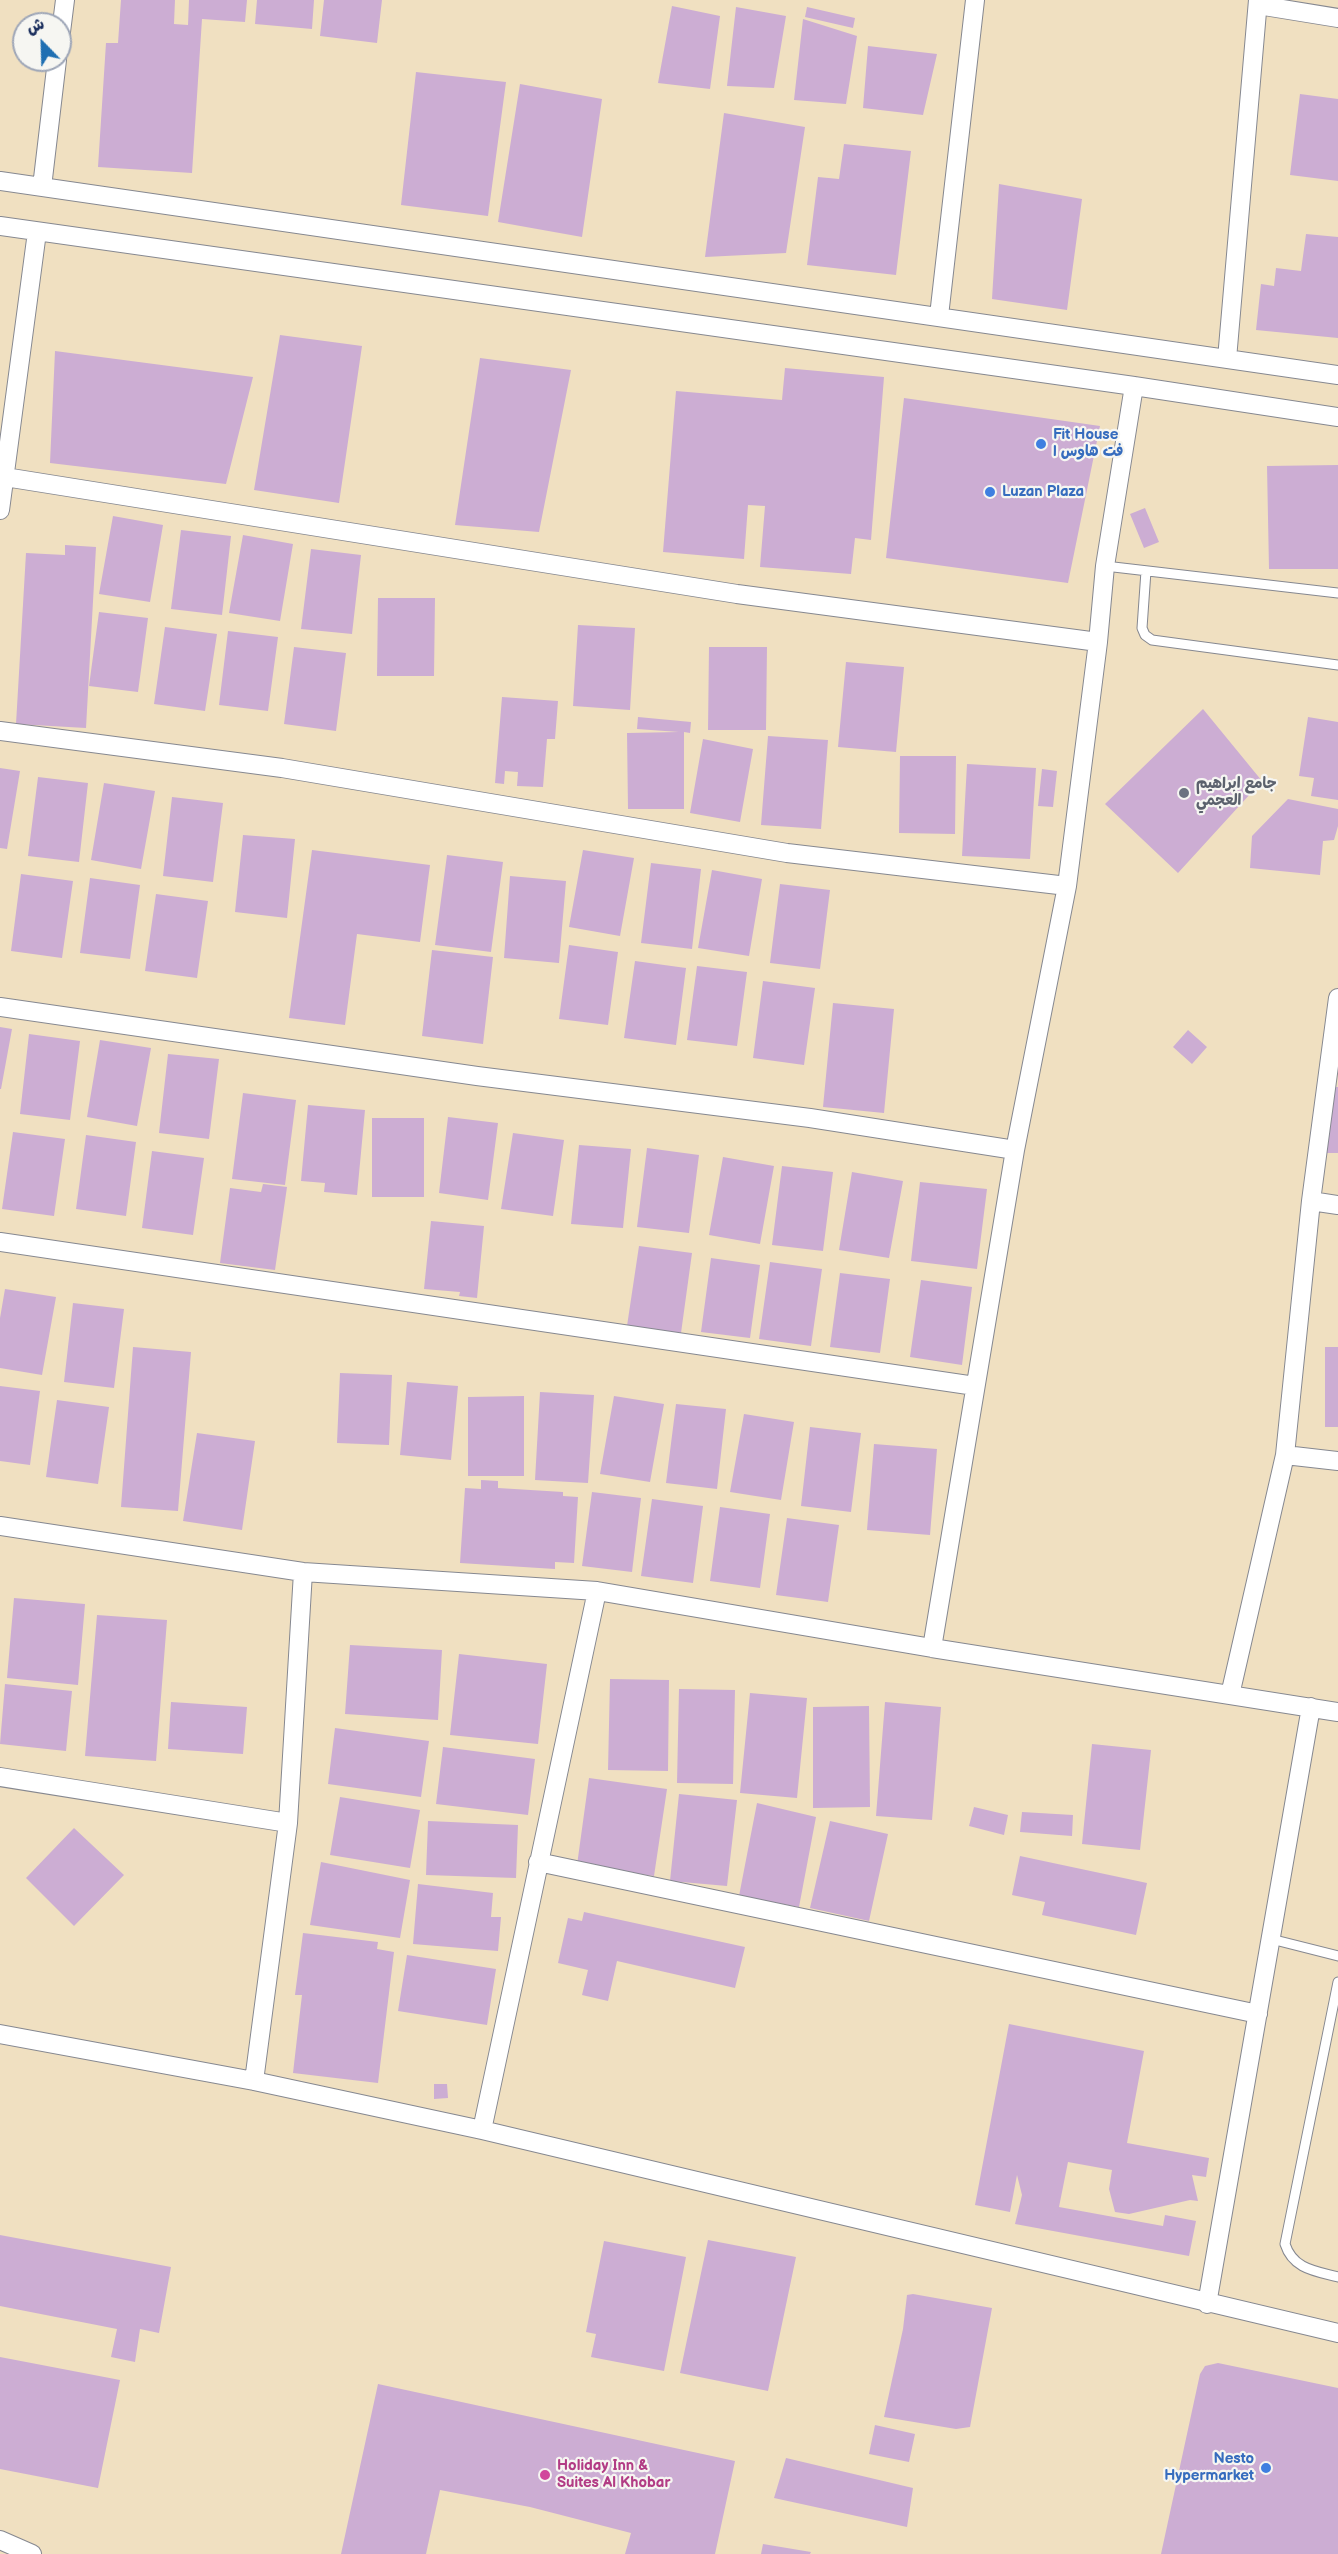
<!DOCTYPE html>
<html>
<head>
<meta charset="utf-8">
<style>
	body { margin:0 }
	#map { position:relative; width:1338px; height:2554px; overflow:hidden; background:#f0e0c1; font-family:"Balsamiq Sans","Playpen Sans Arabic",sans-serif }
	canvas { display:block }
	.north { position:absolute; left:12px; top:12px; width:60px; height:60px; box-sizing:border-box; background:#f6f6f2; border:2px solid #9ea6b7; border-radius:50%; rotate:337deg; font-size:16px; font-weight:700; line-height:24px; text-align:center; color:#1b2f5e }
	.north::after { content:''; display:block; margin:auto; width:21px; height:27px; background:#1f6fb2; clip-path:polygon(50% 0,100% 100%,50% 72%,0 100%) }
</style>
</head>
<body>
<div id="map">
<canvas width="1338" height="2554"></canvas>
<div class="north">ش</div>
</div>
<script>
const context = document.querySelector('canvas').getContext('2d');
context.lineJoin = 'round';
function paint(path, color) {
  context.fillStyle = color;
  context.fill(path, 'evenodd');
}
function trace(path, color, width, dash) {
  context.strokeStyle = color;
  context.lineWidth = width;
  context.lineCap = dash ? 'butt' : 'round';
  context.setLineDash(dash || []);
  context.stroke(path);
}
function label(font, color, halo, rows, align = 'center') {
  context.font = font + ' "Balsamiq Sans","Playpen Sans Arabic",sans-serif';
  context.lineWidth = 4.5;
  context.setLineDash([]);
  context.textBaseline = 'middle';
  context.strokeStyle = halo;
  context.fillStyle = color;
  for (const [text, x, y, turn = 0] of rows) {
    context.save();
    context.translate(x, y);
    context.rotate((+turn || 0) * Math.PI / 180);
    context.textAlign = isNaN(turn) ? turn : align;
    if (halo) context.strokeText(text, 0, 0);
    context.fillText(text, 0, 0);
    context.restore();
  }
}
paint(new Path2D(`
	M121,0H175L174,24L188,25L189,0H247L245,22L202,19L192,173L98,167L106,43H118Z
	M257,0H314L312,29L255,24Z
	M324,0H382L377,43L320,36Z
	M672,6L720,16L710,89L658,83Z
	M736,7L786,16L774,88L727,86Z
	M807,7L855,18L853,28L805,17Z
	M803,19L857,36L846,104L794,100Z
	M868,46L937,54L923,115L863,108Z
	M416,72L506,82L488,216L401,205Z
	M520,84L602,99L582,237L498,222Z
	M1300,94L1338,99V181L1290,175Z
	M724,113L805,127L786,253L705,257Z
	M844,144L911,151L896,275L807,265L818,177L839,179Z
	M999,184L1082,199L1067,310L992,299Z
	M1306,234L1338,237V338L1256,330L1261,284L1274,286L1276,268L1301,271Z
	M280,335L362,346L339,503L254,490Z
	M55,351L253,377L226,484L50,463Z
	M480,358L571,370L539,532L455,525Z
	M785,368L884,377L871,540L855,538L851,574L760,567L765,506L748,505L744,559L663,552L676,391L782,400Z
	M904,398L1100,426L1068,583L886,558Z
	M1338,465V569H1269L1267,466Z
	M1145,508L1159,542L1144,548L1130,514Z
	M113,516L163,525L150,602L99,594Z
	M181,530L231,536L222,615L171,609Z
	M243,535L293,544L280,621L229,613Z
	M65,545L96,547L86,728L16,724L26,553L65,555Z
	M311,549L361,555L352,634L301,629Z
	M378,598H435L434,676H377Z
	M99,612L148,618L138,692L89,686Z
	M578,625L635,628L630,710L573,706Z
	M165,627L217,634L205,711L154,704Z
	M228,631L278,637L268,711L219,705Z
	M294,647L346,653L336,731L284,724Z
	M709,647H767L766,730H708Z
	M846,662L904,667L896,752L838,747Z
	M502,697L558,701L555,739H547L543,787L517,786L518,772L505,771L504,784L495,783Z
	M1203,709L1262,781L1178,873L1105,804Z
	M638,717L691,722L690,733L684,732V809H628L627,733L679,732L637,729Z
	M1308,717L1338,722V800L1311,796L1314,778L1299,776Z
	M768,736L828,740L821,829L761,825Z
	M703,739L753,749L740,822L690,813Z
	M900,756H956L955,834L899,833Z
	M967,764L1036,768L1030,859L962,856Z
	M0,768L20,771L7,849L0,848Z
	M1042,769L1057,771L1053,807L1038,806Z
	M38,777L88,783L79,862L28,856Z
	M104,783L155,791L141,869L91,860Z
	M172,797L223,803L213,882L163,876Z
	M1288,799L1338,809V826L1334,840L1323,841L1320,875L1250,868L1252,836Z
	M243,835L295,839L287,918L235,912Z
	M312,850L430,865L420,942L357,934L345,1025L289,1018Z
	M583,850L634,858L620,936L569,927Z
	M447,855L503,862L491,952L435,945Z
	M651,863L701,869L692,949L641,943Z
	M712,870L762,879L749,956L698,948Z
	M21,874L73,881L62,958L11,951Z
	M510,876L566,881L559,963L504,958Z
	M90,878L140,885L130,959L80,953Z
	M780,884L830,890L820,969L770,963Z
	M156,894L208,901L197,978L145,971Z
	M569,945L618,952L608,1025L559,1019Z
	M432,950L493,957L483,1044L422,1036Z
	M635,961L686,968L676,1045L624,1038Z
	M697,966L747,972L737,1046L687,1040Z
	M763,981L815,988L804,1065L753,1058Z
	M833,1003L894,1009L884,1113L823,1107Z
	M0,1027L12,1029L1,1089H0Z
	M1188,1030L1207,1047L1192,1064L1173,1047Z
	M29,1034L80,1041L70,1120L20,1114Z
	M100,1040L151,1048L137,1126L87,1117Z
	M168,1054L219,1059L209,1139L159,1133Z
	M1327,1087H1338V1153H1324Z
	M243,1093L296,1100L285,1185L232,1179Z
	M308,1105L365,1110L357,1195L324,1192L325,1183L301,1181Z
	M448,1117L498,1123L488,1200L439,1193Z
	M372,1118H424V1197H372Z
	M13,1132L65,1139L54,1216L2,1209Z
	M513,1133L564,1140L553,1216L501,1209Z
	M86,1135L136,1142L126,1216L76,1209Z
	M579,1145L631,1149L623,1228L571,1224Z
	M647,1148L699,1155L689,1233L637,1227Z
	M152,1151L204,1158L193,1235L142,1228Z
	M723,1157L774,1166L760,1244L709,1235Z
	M782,1166L833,1172L823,1251L772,1245Z
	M852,1172L903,1181L889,1258L839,1250Z
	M920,1182L987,1189L977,1269L911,1261Z
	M263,1184L287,1187L275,1270L220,1263L230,1188L261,1192Z
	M431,1221L484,1226L477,1298L459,1296L460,1292L424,1289Z
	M639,1246L692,1253L681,1333L627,1326Z
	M711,1258L760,1265L750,1338L701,1332Z
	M770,1262L822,1269L811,1346L759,1339Z
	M840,1273L890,1279L880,1353L830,1347Z
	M921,1280L972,1287L962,1365L910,1357Z
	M5,1289L56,1297L42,1375L0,1368V1318Z
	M73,1303L124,1309L114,1388L64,1382Z
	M133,1347L191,1352L178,1511L121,1507Z
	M1325,1347H1338V1427H1325Z
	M340,1373L392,1375L389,1445L337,1443Z
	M407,1382L458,1386L451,1460L400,1455Z
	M0,1386L40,1391L30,1465L0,1461Z
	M540,1392L594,1395L588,1483L535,1480Z
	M524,1396V1476H468V1397Z
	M614,1396L664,1404L650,1482L600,1474Z
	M57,1400L109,1407L98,1484L46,1477Z
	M676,1404L726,1409L717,1489L666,1483Z
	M744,1414L794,1422L781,1500L730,1492Z
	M810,1427L861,1433L851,1512L801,1506Z
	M197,1433L255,1441L242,1530L183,1521Z
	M874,1444L937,1449L930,1535L867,1530Z
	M481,1480L498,1481V1488L563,1492V1496L578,1497L574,1563L555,1562V1569L460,1563L465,1488L481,1489Z
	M592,1492L641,1498L632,1572L582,1566Z
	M652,1499L703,1506L693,1583L641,1576Z
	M720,1507L770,1514L760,1588L710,1581Z
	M787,1518L839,1525L828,1602L776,1595Z
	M14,1598L85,1604L78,1685L7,1678Z
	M97,1615L167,1620L156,1761L85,1756Z
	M350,1645L442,1650L438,1720L345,1714Z
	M459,1654L547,1664L538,1744L450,1735Z
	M610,1679L669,1680L668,1771L608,1770Z
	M5,1684L72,1691L66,1751L0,1744Z
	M679,1689L735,1690L733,1784L677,1783Z
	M750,1693L807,1698L797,1798L740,1793Z
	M171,1702L247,1707L243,1754L168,1749Z
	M885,1702L941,1707L932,1820L876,1816Z
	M869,1706L870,1807L813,1808V1707Z
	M335,1728L429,1741L421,1797L328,1784Z
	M1092,1744L1151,1750L1140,1850L1082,1844Z
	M443,1747L535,1759L528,1815L436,1804Z
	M589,1778L667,1789L654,1876L577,1865Z
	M679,1794L737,1800L727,1886L670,1881Z
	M340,1797L420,1810L410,1868L330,1855Z
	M757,1803L816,1817L799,1907L739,1896Z
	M974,1807L1008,1815L1004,1835L969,1826Z
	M1022,1812L1073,1815L1072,1836L1020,1832Z
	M428,1821L518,1825L516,1878L426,1875Z
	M830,1821L888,1834L869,1921L810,1908Z
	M74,1828L124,1875L74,1926L26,1878Z
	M1020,1856L1147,1883L1136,1935L1042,1915L1045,1902L1012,1895Z
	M321,1862L410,1880L400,1938L310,1925Z
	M418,1884L493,1893L491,1917H501L498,1951L413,1944Z
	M584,1912L745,1947L735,1988L617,1961L608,2001L582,1995L588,1970L558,1963L568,1918L582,1921Z
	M303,1933L378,1942L377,1949L394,1952L378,2083L293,2073L302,1995H295Z
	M407,1955L496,1969L487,2025L398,2011Z
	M1009,2024L1144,2051L1127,2143L1209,2158L1206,2177L1192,2175L1198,2201L1190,2200L1129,2214L1115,2212L1109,2189L1112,2170L1068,2162L1059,2207L1163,2226L1165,2215L1196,2221L1189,2256L1015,2224L1022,2195L1017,2175L1010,2212L975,2205Z
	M434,2084H447L448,2098L434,2099Z
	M0,2235L171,2267L159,2333L140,2329L135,2362L111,2357L117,2329L0,2306Z
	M708,2240L796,2257L768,2391L680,2373Z
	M604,2241L686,2257L664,2371L591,2357L596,2334L586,2332Z
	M913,2294L992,2308L970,2427L956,2429L884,2417L903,2329L907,2295Z
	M0,2357L120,2380L98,2488L0,2469Z
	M1218,2363L1338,2388V2554H1161L1200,2374L1205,2366Z
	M378,2384L735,2461L715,2554H625L631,2533L530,2507L440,2490L426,2554H341Z
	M875,2425L915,2434L909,2462L869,2454Z
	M786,2458L913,2488L907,2527L774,2498Z
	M763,2544L811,2552L810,2554H761Z`), '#ccadd3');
const lane = new Path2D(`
	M1105,566L1338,593
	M1146,571L1142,628L1145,635L1152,640L1338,665
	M1271,1939L1338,1956
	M1338,1982L1285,2244C1293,2269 1315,2271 1338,2277`);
const street = new Path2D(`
	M1258,5L1338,18
	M60,40L65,0
	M0,181L1338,375
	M42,187L57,60
	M0,226L1134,386L1338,417
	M939,316L975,0
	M1227,359L1258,0
	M1134,386L1105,566L1098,642L1067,886L1015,1150L932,1648L1338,1712
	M5,477L737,594L1098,642
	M0,510L37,232
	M0,731L282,768L787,853L1067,886
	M0,1007L477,1076L810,1118L1015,1150
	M1311,1201L1338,1205
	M0,1242L975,1386
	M1285,1455L1338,1461
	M0,1526L303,1572L597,1591L932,1648
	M1230,1695L1285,1455L1311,1201L1338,998
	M0,1777L288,1823
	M538,1862L1258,2014
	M0,2034L254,2081L482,2130L1338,2333
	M254,2081L288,1823L303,1572
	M482,2130L597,1591
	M1207,2304L1311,1707
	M0,2540L32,2554`);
trace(lane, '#868890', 11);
trace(street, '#868890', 20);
trace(lane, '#fff', 9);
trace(street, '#fff', 18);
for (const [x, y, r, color] of [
	[1041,444,6,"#3f7fe0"],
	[990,492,6,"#3f7fe0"],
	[1184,793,6,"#6b7280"],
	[1266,2468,6,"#3f7fe0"],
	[545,2475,6,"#d1479c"]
]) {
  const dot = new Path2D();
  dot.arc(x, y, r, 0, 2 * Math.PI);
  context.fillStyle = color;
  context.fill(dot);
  trace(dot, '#f6f6f2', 2);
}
label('bold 15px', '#366cbe', '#f6f6f2', [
	["Fit House",1053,435],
	["| فت هاوس",1053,452],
	["Luzan Plaza",1002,492],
	["Nesto",1254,2459,"right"],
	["Hypermarket",1254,2476,"right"]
], 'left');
label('bold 15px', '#5b616d', '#f6f6f2', [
	["جامع ابراهيم",1196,784],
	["العجمي",1196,801]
], 'left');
label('bold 15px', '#b23c85', '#f6f6f2', [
	["Holiday Inn &",557,2466],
	["Suites Al Khobar",557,2483]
], 'left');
</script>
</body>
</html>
